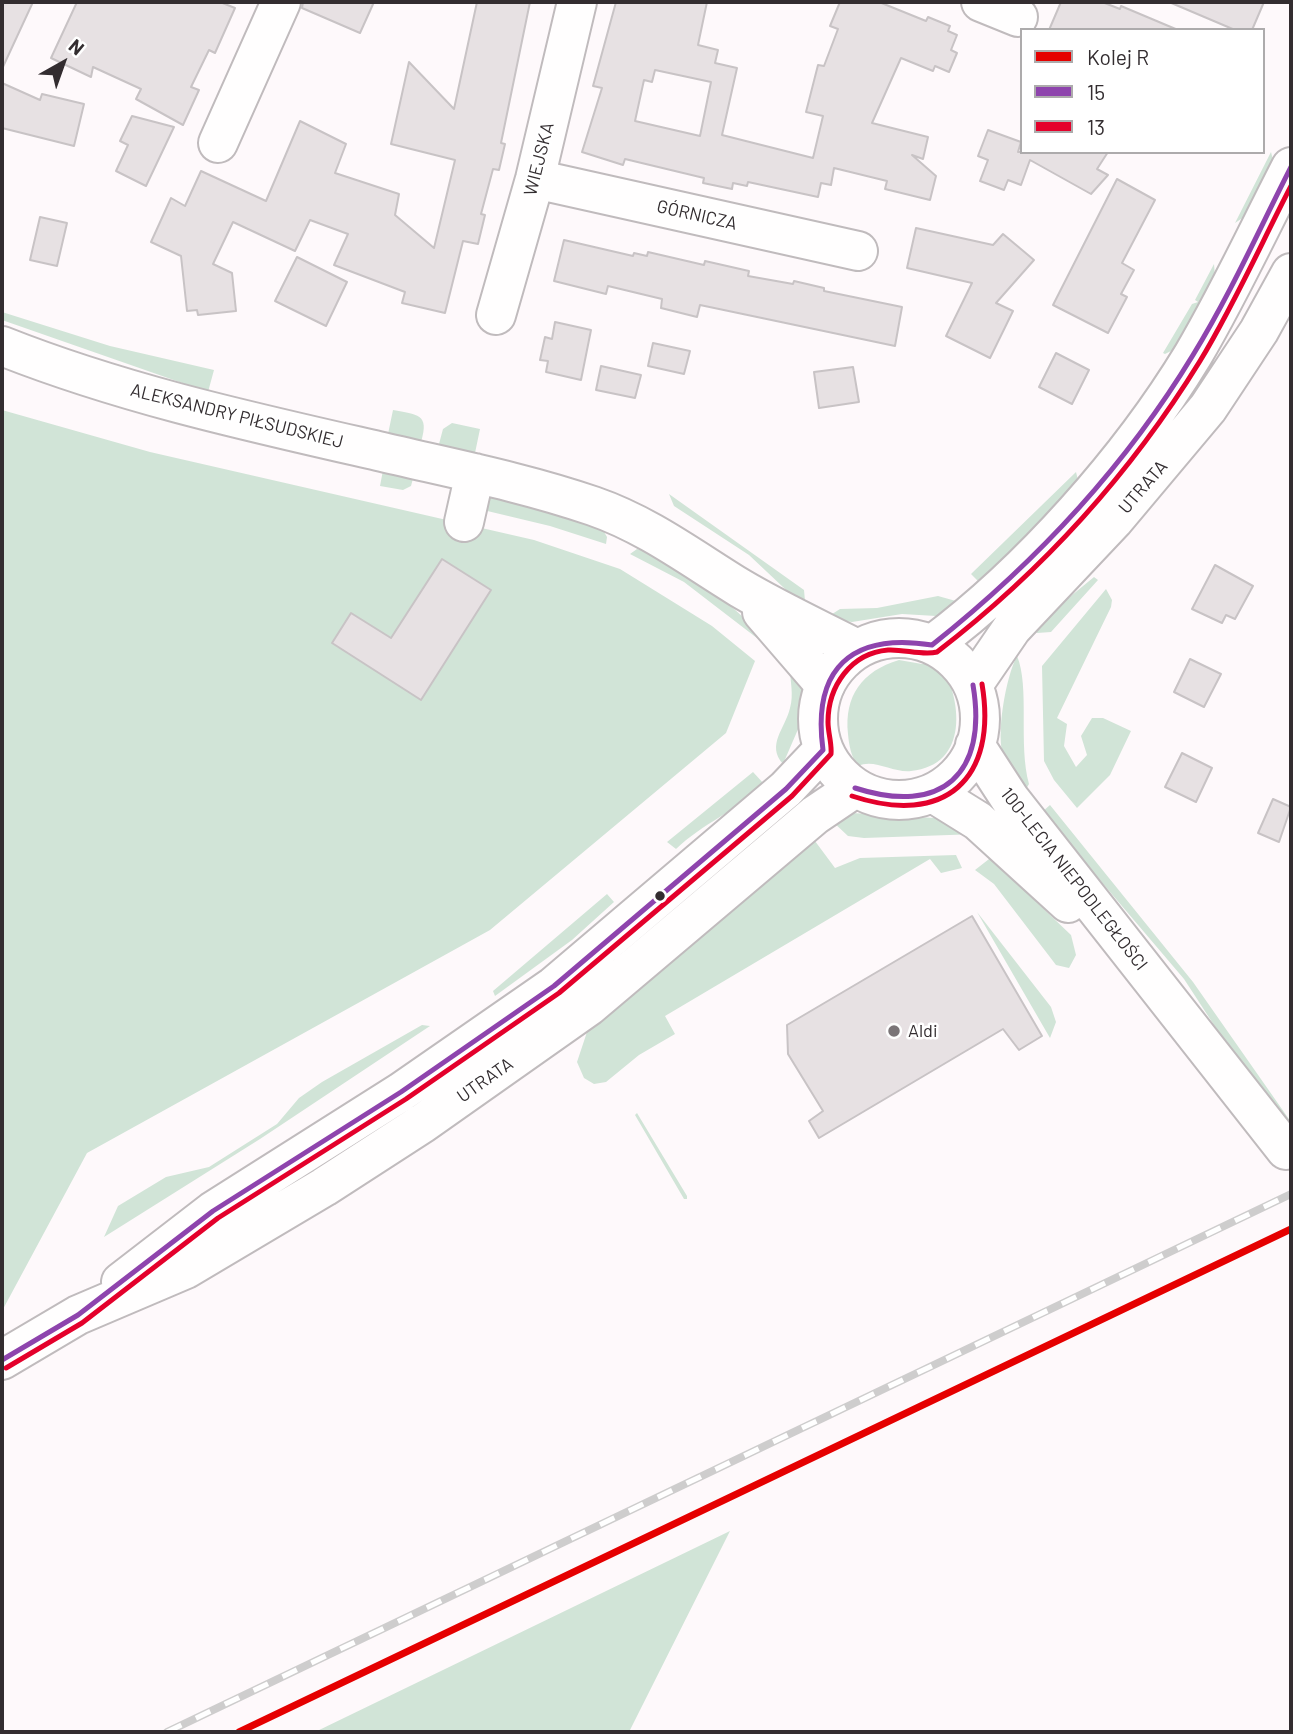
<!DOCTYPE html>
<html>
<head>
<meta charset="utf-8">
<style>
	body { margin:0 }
	#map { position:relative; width:1293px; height:1734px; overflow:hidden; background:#fef9fb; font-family:Barlow,sans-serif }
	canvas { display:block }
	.frame { position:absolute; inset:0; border:4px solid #332d30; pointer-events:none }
	.legend { position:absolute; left:1020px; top:28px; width:245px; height:126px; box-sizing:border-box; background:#fff; border:2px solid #adabac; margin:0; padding:9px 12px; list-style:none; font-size:21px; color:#332d30 }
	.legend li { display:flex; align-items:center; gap:14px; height:35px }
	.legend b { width:35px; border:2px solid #adabac }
	.north { position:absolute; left:28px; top:28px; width:70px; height:70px; -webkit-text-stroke:5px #fff; paint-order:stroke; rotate:40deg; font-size:19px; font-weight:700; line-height:28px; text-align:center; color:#332d30 }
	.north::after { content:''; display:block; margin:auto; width:24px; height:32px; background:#332d30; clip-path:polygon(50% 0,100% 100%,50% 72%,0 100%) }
</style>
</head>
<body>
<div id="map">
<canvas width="1293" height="1734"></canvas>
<div class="frame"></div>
<ul class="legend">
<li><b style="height:9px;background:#e50000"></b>Kolej R</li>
<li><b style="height:9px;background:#8e44ad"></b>15</li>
<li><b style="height:9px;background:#e4002b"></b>13</li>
</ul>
<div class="north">N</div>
</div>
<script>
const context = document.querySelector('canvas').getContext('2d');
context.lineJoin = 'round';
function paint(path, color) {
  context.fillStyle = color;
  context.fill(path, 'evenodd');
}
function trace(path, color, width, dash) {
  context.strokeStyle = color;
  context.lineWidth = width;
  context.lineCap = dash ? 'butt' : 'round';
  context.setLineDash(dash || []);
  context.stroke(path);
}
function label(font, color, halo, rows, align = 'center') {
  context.font = font + ' Barlow,sans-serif';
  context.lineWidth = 5;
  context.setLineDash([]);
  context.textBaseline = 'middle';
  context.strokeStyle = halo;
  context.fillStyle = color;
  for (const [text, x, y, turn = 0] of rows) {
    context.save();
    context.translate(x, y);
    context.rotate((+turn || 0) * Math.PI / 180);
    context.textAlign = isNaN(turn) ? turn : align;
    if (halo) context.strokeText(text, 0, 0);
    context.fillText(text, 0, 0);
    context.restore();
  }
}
paint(new Path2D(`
	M1271,152L1273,160L1244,217L1235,223Z
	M1214,264L1215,276L1173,350L1165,354L1163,353L1192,304L1198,302L1195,300Z
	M2,312L110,346L214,370L208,392L2,320Z
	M2,410L150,452L534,540L620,569L712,626L755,661L726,733L490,930L87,1153L2,1311Z
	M393,410C417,415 430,413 421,442L388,434Z
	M452,423L480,429L475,453L439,444L443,429Z
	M384,465L415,471L411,486L403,490L380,486Z
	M1076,472L1078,480L980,583L971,574Z
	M495,493L600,525L607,537L606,544L550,526L479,509Z
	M669,494L804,590L805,601L801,604L749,555L674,506Z
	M637,549L647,550C694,579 734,599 766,645L684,582L630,554Z
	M1094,577L1098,580L1051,632L1037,633L1032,628Z
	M1106,589L1112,600L1111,607L1057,718L1067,724L1064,746L1076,767L1087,755L1081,736L1092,718H1103L1131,731L1110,775L1077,808L1054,780L1044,761L1042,666Z
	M938,596L963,603L936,616L902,614L852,622L826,618L840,609L877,608Z
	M1017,656C1030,687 1018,745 1029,784L1025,791C1018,781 1008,770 1004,758C995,737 1006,676 1017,656Z
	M899,660L922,664L940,662C962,699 970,765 911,771C893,773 874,758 858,766C851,757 849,745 848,734C844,696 862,671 899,660Z
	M790,668L803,686L799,727L783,764C766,745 785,729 790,708C794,695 790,681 790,668Z
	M753,772L765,785C737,810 702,824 676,849L667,842Z
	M1050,805L1193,982L1291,1122V1130L1229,1048L1184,979L1042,812Z
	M852,813L951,819L978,834L864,838L848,836L832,821Z
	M812,837L835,868L860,858L956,855L962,868L941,873L930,859L665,1016L675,1034L639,1055L606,1082L594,1084L584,1078L577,1062L588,1029Z
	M998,852L1029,895L1071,935L1076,955L1069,968L1056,965L994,884L975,870Z
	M607,894L614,902L572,940L495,996L493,991Z
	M977,912L1051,1007L1056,1022L1050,1038Z
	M422,1025L430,1026L260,1139L104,1237L118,1206L166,1177L209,1167L277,1124L299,1098L322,1082Z
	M637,1113L687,1196V1199H684L635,1115Z
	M730,1531L629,1732H315Z`), '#d1e4d7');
const building = new Path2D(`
	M2,2H33L2,69Z
	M77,2H220L235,8L215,53L209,50L191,87L199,90L183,125L136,99L141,89L93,67L91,77L51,58Z
	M303,2H374L360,33L302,8Z
	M477,2H530L501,143L505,144L499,170L493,169L481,214L485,215L478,244L463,241L445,313L402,303L405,292L334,265L348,234L310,220L295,251L233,222L213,264L232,273L236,311L198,315L197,310L187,311L181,256L151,242L171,198L185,206L201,171L266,201L300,121L346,144L335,173L399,194L395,215L434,248L455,160L391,144L409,62L454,109Z
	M616,2H707L698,45L718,50L715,63L737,68L722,135L813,158L823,116L806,112L818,65L824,66L838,29L830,26L840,2H879L926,21L928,17L950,26L948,31L957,35L951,50L957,53L949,72L935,66L933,71L901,58L872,123L928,137L923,159L912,155L936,176L930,200L885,189L887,181L834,168L831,185L821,183L818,197L748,182L747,186L733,183L732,189L703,183L704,178L625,159L623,165L582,152L602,88L593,86ZM655,70L711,82L700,136L635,121L644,80L652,82Z
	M1061,2H1102L1120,9L1121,6L1178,30H1049Z
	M1169,2H1264L1252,30H1235Z
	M2,83L40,100L42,94L84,104L74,146L2,128Z
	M132,116L174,127L146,186L116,171L128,145L120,141Z
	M988,130L1021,142L1018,152H1108L1097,169L1108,175L1091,194L1030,160L1021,185L1008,180L1004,190L980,181L988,160L978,156Z
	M1117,179L1155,200L1122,263L1134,270L1121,294L1127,297L1108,333L1053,305Z
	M40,217L67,223L57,266L30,260Z
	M916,228L993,245L1003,234L1034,260L996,303L1013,311L990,358L946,336L972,283L907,268Z
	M564,240L633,256L634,253L647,256L648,252L704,265L705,261L749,271L748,276L793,284L794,281L824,288V291L902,307L895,346L700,305L697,317L661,308L662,299L608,286L606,294L554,281Z
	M297,257L347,282L326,326L275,301Z
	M555,322L591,330L581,380L546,372L548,361L540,360L545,337L552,339Z
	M653,343L690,351L684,374L648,366Z
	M1056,353L1089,370L1072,404L1039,387Z
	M601,366L641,375L635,398L596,390Z
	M853,367L859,402L819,408L814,372Z
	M442,559L491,590L421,700L332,643L351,613L391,638Z
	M1215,565L1253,586L1235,619L1226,615L1222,623L1192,609Z
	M1190,659L1221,674L1204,707L1174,692Z
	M1182,753L1212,768L1196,802L1165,787Z
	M1273,799L1291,807L1279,842L1258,833Z
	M972,916L1042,1036L1019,1050L1003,1029L819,1138L809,1121L823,1111L788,1054L787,1025Z`);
paint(building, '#e7e1e3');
trace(building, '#c8c3c5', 2);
const minor = new Path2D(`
	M981,2L1018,17
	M218,143L281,2
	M535,179L858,251
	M496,315L535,179L577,2
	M2,346C123,394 251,422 378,451C450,468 523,482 593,506C648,525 691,558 740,588C777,610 818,629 857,649
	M464,522L475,473
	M762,612L825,685`);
const major = new Path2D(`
	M818 719a81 81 0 1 1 162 0a81 81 0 1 1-162 0Z
	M932,645C1030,572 1130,459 1193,355C1229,294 1259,229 1291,167
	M973,685L1012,628L1114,520L1208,408L1259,331L1291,273
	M975,745L1010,799L1286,1150
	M933,793L978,821L1068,903
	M121,1282L213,1211L401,1092L554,986L786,789L823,750
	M2,1360L78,1315L186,1269L324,1187L423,1123L589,1006L815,815L855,788`);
trace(minor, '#c0bbbd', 42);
trace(major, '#c0bbbd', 42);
trace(minor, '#fffefe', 38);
trace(major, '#fffefe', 38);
const rail = new Path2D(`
	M167,1732L1291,1194`);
trace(rail, '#cecdcd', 8);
trace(rail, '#fff', 5, [16]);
trace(new Path2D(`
	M855,788C942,816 988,774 973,685
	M2,1360L78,1315L213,1211L401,1092L554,986L786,789L823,750C812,669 851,632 932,645C1034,564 1125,467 1193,355C1230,295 1259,230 1291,167`), '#8e44ad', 5);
trace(new Path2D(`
	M852,796C945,827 998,779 982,684
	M6,1368L82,1323L218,1218L406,1099L559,993L792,796L831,754C832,743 828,733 828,722C828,686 851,653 888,650C904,649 923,656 937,652C1041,572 1131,473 1200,361C1234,305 1261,244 1291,186`), '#e4002b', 5);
trace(new Path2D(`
	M239,1732L1291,1229`), '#e50000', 7);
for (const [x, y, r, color] of [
	[660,896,6,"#332d30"],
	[894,1031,7,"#7a7477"]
]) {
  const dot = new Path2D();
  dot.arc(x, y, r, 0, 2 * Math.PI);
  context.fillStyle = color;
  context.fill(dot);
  trace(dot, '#fff', 2.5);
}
label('18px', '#332d30', '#fff', [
	["WIEJSKA",539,159,-76],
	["GÓRNICZA",697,215,13],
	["ALEKSANDRY PIŁSUDSKIEJ",237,416,14],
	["UTRATA",1143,487,-49],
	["100-LECIA NIEPODLEGŁOŚCI",1074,879,52],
	["UTRATA",485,1080,-35]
]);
label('18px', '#332d30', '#fff', [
	["Aldi",908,1031]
], 'left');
</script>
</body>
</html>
